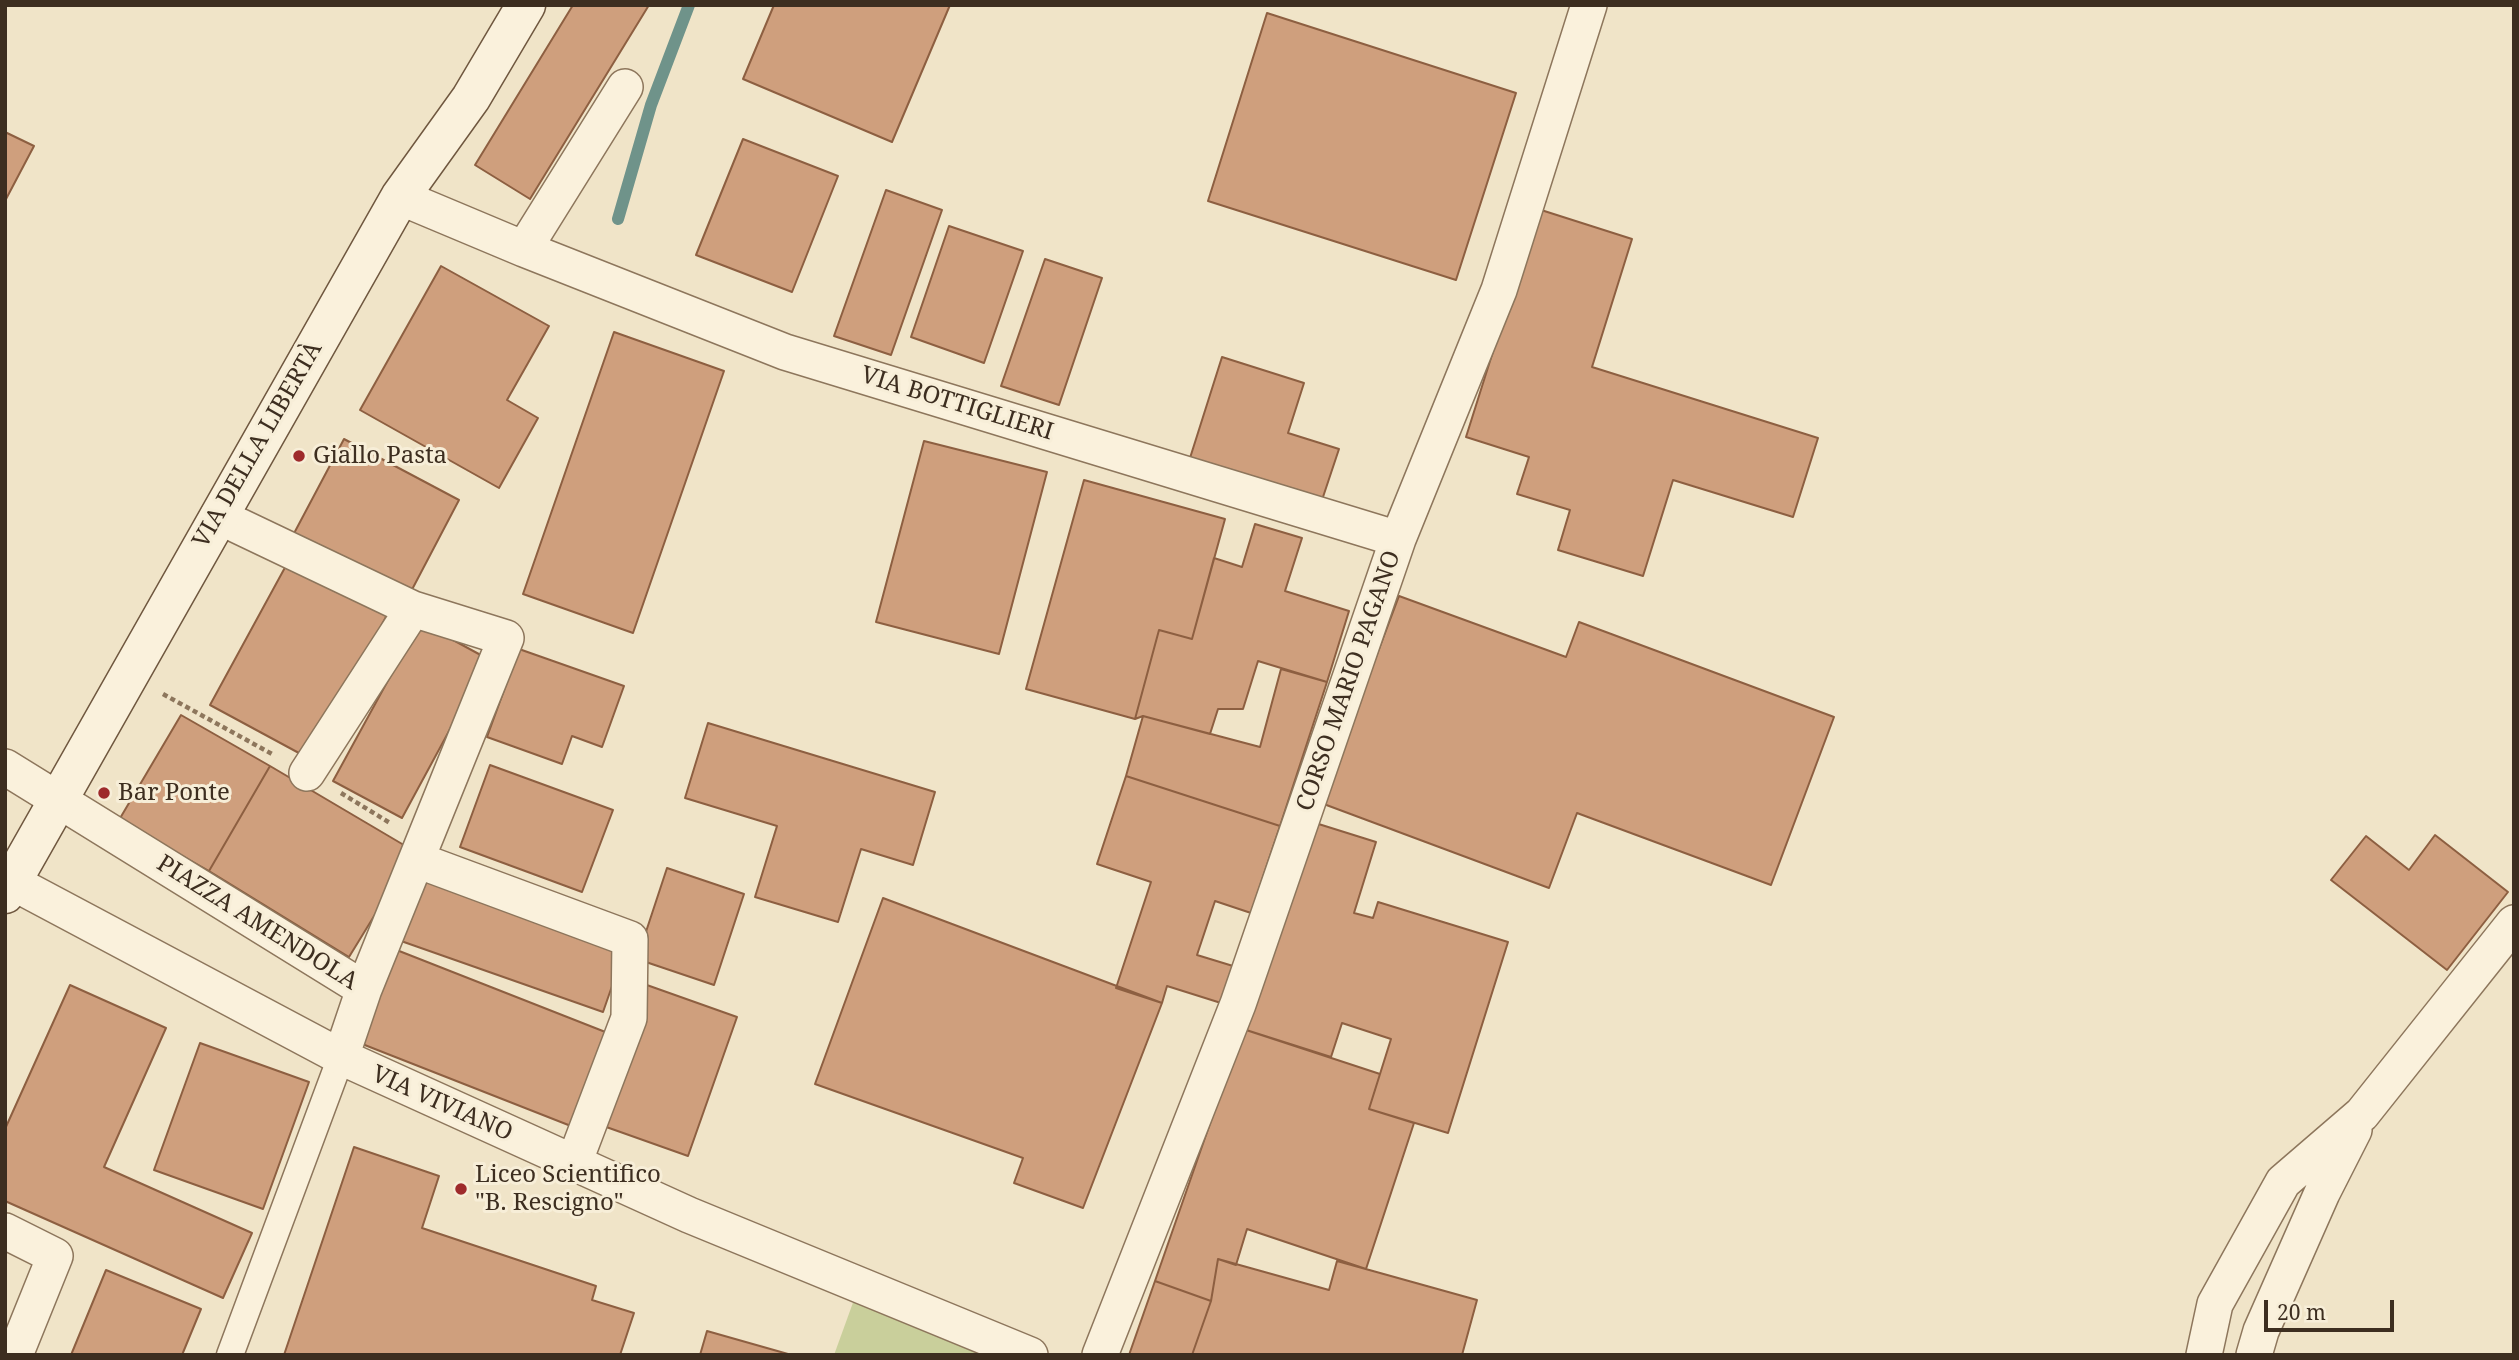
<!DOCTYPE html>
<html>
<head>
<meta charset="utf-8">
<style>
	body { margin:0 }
	#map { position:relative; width:2519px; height:1360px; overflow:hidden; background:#f0e4c8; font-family:"Noto Serif",serif }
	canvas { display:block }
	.frame { position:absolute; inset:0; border:7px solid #3d2e20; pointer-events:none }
	.scale { position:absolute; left:2264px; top:1300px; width:130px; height:32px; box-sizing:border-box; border:4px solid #3d2e20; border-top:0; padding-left:9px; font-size:21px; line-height:24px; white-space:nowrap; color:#3d2e20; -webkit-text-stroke:5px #f7eed8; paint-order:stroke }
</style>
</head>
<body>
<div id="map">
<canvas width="2519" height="1360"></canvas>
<div class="frame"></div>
<div class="scale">20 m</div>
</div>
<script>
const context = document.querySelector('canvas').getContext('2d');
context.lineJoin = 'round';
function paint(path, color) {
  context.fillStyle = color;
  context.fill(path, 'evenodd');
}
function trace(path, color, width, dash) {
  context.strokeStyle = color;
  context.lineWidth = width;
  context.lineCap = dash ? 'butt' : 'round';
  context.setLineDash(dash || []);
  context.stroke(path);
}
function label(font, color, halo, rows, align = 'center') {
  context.font = font + ' "Noto Serif",serif';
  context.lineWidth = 6;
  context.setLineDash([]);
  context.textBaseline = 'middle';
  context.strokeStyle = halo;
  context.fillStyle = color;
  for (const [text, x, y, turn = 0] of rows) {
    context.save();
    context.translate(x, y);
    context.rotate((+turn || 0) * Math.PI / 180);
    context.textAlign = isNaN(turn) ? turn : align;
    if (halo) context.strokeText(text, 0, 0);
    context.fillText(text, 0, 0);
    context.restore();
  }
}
paint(new Path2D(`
	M859,1286L1030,1355H834Z`), '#c9cf9b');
trace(new Path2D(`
	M618,219L651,105L689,5`), '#6f938a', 12);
const building = new Path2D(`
	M573,5H649L530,199L475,165Z
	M774,5H950L892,142L743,79Z
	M1267,13L1516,93L1456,280L1208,201Z
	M5,132L34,146L5,201Z
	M743,139L838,176L792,292L696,255Z
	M886,190L942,210L891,355L834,336Z
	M1538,209L1632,239L1592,367L1818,438L1793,517L1673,480L1643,576L1558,550L1570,510L1517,494L1529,457L1466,437Z
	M949,226L1023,251L984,363L911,337Z
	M1045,259L1102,278L1059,405L1001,386Z
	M441,266L549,326L507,400L538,418L499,488L360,410Z
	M614,332L724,371L633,633L523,594Z
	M1222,357L1304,383L1288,433L1339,449L1322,500L1190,458Z
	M344,439L459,500L406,601L291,539Z
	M924,441L1047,472L999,654L876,622Z
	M1084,480L1225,519L1192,639L1159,630L1135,719L1026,689Z
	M1255,524L1302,538L1285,591L1349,611L1327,682L1258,661L1243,709H1218L1210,734L1143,716L1135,719L1159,630L1192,639L1214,558L1242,567Z
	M288,562L387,615L310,759L210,705Z
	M1399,596L1566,657L1579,622L1834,717L1771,885L1577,813L1549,888L1321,803Z
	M420,622L488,659L402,818L333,781Z
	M519,649L624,686L602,747L572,736L562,764L487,737Z
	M1281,669L1327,682L1280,826L1126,776L1143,716L1260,747Z
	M181,715L270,766L209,871L119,820Z
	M708,723L935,792L913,865L861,849L838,922L755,897L777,826L685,798Z
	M490,765L613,810L582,892L460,847Z
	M270,766L414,851L349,957L209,871Z
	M1126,776L1280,826L1251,913L1215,901L1197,955L1233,966L1221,1003L1167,986L1162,1003L1116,988L1151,882L1097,864Z
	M1309,821L1376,842L1354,913L1373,918L1378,902L1508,942L1448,1133L1369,1109L1391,1039L1342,1023L1331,1057L1243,1029Z
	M2435,835L2508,892L2447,970L2331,880L2366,836L2409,870Z
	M667,868L744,894L714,985L637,959Z
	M425,876L626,946L603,1012L401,941Z
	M883,898L1162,1003L1083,1208L1014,1183L1023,1158L815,1084Z
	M389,947L613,1035L576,1128L352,1040Z
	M644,984L737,1017L688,1156L595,1123Z
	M70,985L166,1028L104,1167L252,1233L223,1298L5,1201V1129Z
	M1243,1029L1380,1074L1369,1109L1414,1123L1366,1269L1247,1229L1236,1265L1218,1259L1211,1301L1155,1281Z
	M200,1043L309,1082L263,1209L154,1170Z
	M354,1147L439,1176L422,1228L596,1286L592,1300L634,1313L620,1355H284Z
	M1218,1259L1329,1290L1337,1261L1477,1300L1462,1355H1192L1211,1301Z
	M106,1270L201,1309L182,1355H71Z
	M1155,1281L1211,1301L1192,1355H1129Z
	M707,1331L788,1354V1355H700Z`);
paint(building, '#cf9f7d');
trace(building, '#8d5f41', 2);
const pedestrian = new Path2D(`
	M230,1355L341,1057`);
const minor = new Path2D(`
	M400,197L524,249L625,87
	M524,249L785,352L1398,539
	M218,516L413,609L506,638L364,989
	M5,767L364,989L341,1057L12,882
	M307,773L413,609
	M417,860L630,939L629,1018L574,1163
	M341,1057L689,1215L1030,1355
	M5,1231L55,1256L15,1355
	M1100,1355L1238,1004L1398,539L1499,290L1589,5
	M2204,1355L2215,1304L2283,1182L2362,1114L2514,923
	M2254,1355L2261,1331L2322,1193L2354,1130`);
const secondary = new Path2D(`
	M5,894L400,197L471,98L526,5`);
trace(pedestrian, '#8d765c', 29);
trace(minor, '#8d765c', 38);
trace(secondary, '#6f573f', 41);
trace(new Path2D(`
	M163,694L272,754
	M341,793L390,823`), '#8d765c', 4.5, [5, 3.5]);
trace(pedestrian, '#faf1dc', 26);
trace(minor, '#faf1dc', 35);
trace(secondary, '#faf1dc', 38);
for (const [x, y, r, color] of [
	[299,456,7,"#9e2a2b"],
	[104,793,7,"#9e2a2b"],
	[461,1189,7,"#9e2a2b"]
]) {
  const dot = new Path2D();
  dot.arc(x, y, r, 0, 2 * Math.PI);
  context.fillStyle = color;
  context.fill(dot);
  trace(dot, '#f7eed8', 2.5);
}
label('24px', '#3d2e20', '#f7eed8', [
	["VIA BOTTIGLIERI",957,404,17],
	["VIA DELLA LIBERTÀ",258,445,-60],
	["CORSO MARIO PAGANO",1349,681,-71],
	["PIAZZA AMENDOLA",257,923,32],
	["VIA VIVIANO",442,1104,24]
]);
label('24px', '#3d2e20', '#f7eed8', [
	["Giallo Pasta",313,456],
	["Bar Ponte",118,793],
	["Liceo Scientifico",475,1175],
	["\"B. Rescigno\"",475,1203]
], 'left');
</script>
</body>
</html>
